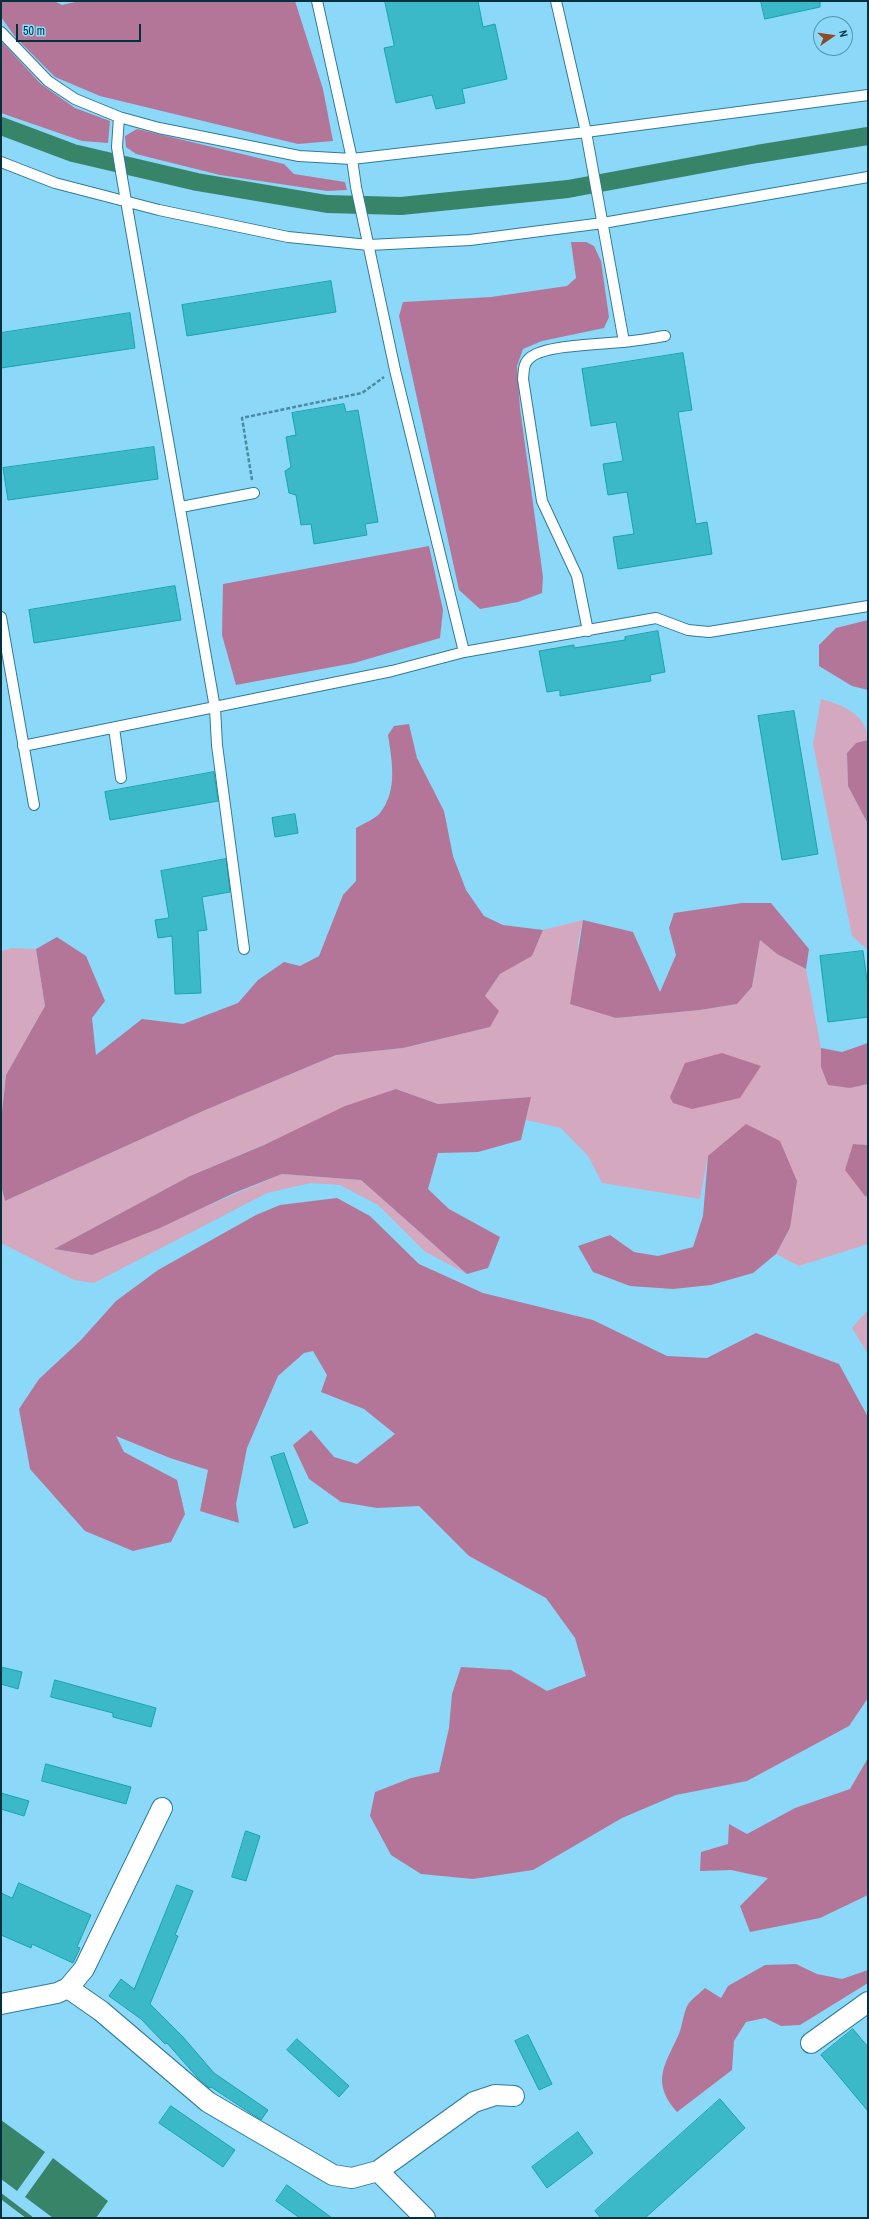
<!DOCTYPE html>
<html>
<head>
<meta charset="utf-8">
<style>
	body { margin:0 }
	#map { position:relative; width:869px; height:2219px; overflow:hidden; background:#8cd8f8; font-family:"Archivo Narrow",sans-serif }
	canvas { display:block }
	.frame { position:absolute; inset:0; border:2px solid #01303f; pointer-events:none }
	.north { position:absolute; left:813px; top:16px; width:40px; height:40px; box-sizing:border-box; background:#8cd8f8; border:1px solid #5495ae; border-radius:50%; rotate:77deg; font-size:11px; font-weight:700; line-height:16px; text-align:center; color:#01303f }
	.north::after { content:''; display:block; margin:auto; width:14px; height:18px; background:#914a25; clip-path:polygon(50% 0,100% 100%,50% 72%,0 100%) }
	.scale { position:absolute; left:16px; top:24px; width:125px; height:18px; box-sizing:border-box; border:2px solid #01303f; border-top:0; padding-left:5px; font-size:12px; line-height:14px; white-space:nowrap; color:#01303f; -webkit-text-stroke:3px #8cd8f8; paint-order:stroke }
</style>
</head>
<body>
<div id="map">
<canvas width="869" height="2219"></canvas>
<div class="frame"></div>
<div class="north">N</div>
<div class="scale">50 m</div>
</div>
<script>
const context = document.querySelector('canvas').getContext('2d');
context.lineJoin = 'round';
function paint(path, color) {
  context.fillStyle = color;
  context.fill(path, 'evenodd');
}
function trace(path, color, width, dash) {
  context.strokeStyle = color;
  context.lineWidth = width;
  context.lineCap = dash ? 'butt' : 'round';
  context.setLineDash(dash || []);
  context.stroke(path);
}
paint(new Path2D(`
	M821,699C841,704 868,715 868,740L856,743L847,753L848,786L868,824V950L852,936L813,744Z
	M583,920L578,943L576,972L616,1018L700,1010L737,1004L752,987L760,940L777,954L806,969L821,1048V1067L850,1088L868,1084V1145L853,1144L865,1196L868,1197V1244L799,1266L776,1254L790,1228L708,1156L700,1199L602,1183L588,1156L561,1128L526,1120L530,1097L438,1104L396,1089L190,1176L54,1249L92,1255L282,1174L361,1180L467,1274L424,1251L378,1205L340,1185L311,1183L267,1193L94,1283L74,1280L1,1243V1185L5,1201L203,1111L336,1055L403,1048L490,1027L485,996L500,974L532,956L543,930Z
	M12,948L36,949L45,1006L6,1075L1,1121V951Z
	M868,1310V1354L852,1328Z`), '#d4a9bf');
paint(new Path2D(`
	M1,1H54L62,5L79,1H295L323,89L333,141L298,144L100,96L55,77L16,38L1,17Z
	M1,41L41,84L75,108L110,121L108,143L82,141L1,113Z
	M137,129L284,164L294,174L345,182L347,190L327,191L220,175L136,154L126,147L125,136Z
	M571,242H586L594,246L601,261L609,317L604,328L542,341L523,349L517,366L520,408L543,577L542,593L518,602L480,609L459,590L399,316L403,302L491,297L567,286L576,278Z
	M429,546L443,610L440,638L354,663L236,685L222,635L223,584Z
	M868,620V690L852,686L819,666V645L836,628Z
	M409,724L417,758L444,811L453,856L466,890L484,916L503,925L543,930L532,956L500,974L485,996L499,1011L490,1027L403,1048L336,1055L203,1111L5,1201L1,1185V1121L6,1075L45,1006L36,949L57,937L86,956L105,1001L92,1018L96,1055L142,1019L183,1024L238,1003L258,980L284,962L300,966L319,956L343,895L356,881V828C363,824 375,819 380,813C398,790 392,762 388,735L394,726Z
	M868,740V824L848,786L847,753L856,743Z
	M742,903H771L809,949L806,969L777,954L760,940L752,987L737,1004L700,1010L616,1018L570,1004L583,920L633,932L660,992L676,955L669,928L674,913Z
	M868,1043V1084L850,1088L828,1085L821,1067V1048L842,1052Z
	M722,1053L761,1066L740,1098L692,1109L673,1103L670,1097L685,1063Z
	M396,1089L438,1104L531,1097L521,1140L478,1152L438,1153L428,1189L449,1209L500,1237L488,1268L467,1274L361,1180L282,1174L234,1193L160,1228L92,1255L54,1249L190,1176L264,1145L345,1106Z
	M746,1124L780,1141L797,1181L790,1228L776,1254L753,1273L711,1285L673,1289L630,1286L593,1272L578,1246L610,1235L634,1252L658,1256L693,1247L703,1216L708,1156Z
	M853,1144L868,1145V1197L865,1196L845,1170Z
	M337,1198L370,1216L419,1264L483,1293L593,1320L667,1356L707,1358L756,1333L839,1364L868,1417V1698L849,1726L747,1781L676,1795L622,1818L533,1870L473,1879L421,1874L391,1855L370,1816L375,1792L411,1778L439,1772L449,1728L452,1694L461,1667L511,1670L547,1691L586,1676L575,1638L546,1598L469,1556L419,1506L377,1508L341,1502L309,1479L293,1445L311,1430L334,1457L357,1464L395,1434L364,1409L321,1392L327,1375L313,1351L304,1353L278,1376L247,1448L236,1504L239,1523L200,1511L208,1470L170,1458L116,1436L124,1452L177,1480L185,1514L171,1542L133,1551L85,1531L30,1469L19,1409L39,1379L81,1340L116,1301L158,1270L256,1215L280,1205Z
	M868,1758V1895L820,1918L750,1932L740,1906L768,1878L731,1870L700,1871L701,1852L728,1844L729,1824L747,1834L795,1808L850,1789Z
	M796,1964L817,1974L842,1979L868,1970V1983L800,2025L781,2026L765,2018L746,2022L734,2041L732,2070L677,2112C651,2083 664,2066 678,2036C683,2026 683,2011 689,2003C693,1998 700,1993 705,1988L721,1998L728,1986L765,1965Z`), '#b47698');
paint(new Path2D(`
	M1,2120L45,2152L17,2191L1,2179Z
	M53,2158L108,2201L96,2218H53L25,2197Z`), '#388468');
trace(new Path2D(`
	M1,2196L30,2218`), '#388468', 5);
trace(new Path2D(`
	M1,126L73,153L197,182L327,204L401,206L568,189L757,154L868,136`), '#388468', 18);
const building = new Path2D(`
	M385,1H478L483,27L495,24L507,79L462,89L465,103L436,109L432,95L396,103L384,48L394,46Z
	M761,1H820V7L765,19Z
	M331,281L336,312L187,336L182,305Z
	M130,313L135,348L1,368V333Z
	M683,353L692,410L678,412L696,524L707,522L712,554L618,569L613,537L634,534L627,492L608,495L603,464L623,461L616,422L591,426L582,369Z
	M344,404L346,412L358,410L378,522L365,524L367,535L314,544L311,524L301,525L296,495L289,493L285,471L291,467L286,437L296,435L292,413Z
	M154,447L158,479L8,500L3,468Z
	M175,586L181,620L34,643L29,610Z
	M658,631L665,672L650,675L651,681L560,696V690L547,692L539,651L574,645V648L625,640V637Z
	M794,711L818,854L782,860L758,716Z
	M214,772L218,801L110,820L105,792Z
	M295,814L298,833L275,837L272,818Z
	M226,859L230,892L202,897L207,930L198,931L201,993L175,994L172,936L158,938L155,920L169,918L161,871Z
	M863,951L868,988V1017L828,1022L820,956Z
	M284,1453L308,1523L294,1528L271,1457Z
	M1,1667L22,1672L18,1689L1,1684Z
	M55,1680L156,1708L151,1727L113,1717V1713L51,1697Z
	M46,1764L131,1787L126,1804L42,1781Z
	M1,1793L29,1801L24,1816L1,1809Z
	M246,1831L260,1836L246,1881L232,1877Z
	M19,1883L91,1915L77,1947L80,1948L73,1963L32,1944L31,1948L1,1935V1893L12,1898Z
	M177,1885L193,1891L175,1935L178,1936L150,2004L183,2037L214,2073L268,2110L261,2120L211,2087L209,2088L197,2077L167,2043L165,2044L141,2019L109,1996L121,1979L134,1989Z
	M853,2029L868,2047V2111L821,2055Z
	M528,2035L552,2084L539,2090L515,2041Z
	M297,2039L349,2086L339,2097L287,2050Z
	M720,2099L745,2128L645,2218H601L595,2211Z
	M171,2106L235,2150L223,2167L159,2123Z
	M578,2132L593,2153L547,2188L532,2167Z
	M287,2185L332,2218H300L276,2201Z`);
paint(building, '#3cb9c8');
trace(building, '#16a3b1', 1);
const service = new Path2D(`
	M317,1L352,159L356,187L395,370L464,652
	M556,1L586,132L624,342
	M1,32L48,81L75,99L119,117L159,128L299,156L352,159L586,132L868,95
	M119,117L117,147L122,178L215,708L217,745L244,949
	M1,162L55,183L159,210L288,237L369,245L470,240L603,223L868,177
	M181,507L254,493
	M1,617L34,805
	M588,631L577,576L542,501L523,379C524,370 523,363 531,357C546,345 602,344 622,342C637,341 651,338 665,336
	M114,728L121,778
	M23,746L392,671L464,652L656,618L688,630L709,632L868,606`);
const minor = new Path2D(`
	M68,1988L101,2011L208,2102L333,2175L352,2178L378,2171L474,2102L495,2095L514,2096
	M1,2004L57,1993L68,1988L84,1969L162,1808
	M811,2043L868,2002
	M378,2171L425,2218`);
trace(service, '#2e7c98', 12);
trace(minor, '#2e7c98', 22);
trace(new Path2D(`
	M252,480L242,418L362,393L384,377`), '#4b8aa2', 2.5, [4, 2]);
trace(service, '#fff', 10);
trace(minor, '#fff', 20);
</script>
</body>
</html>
